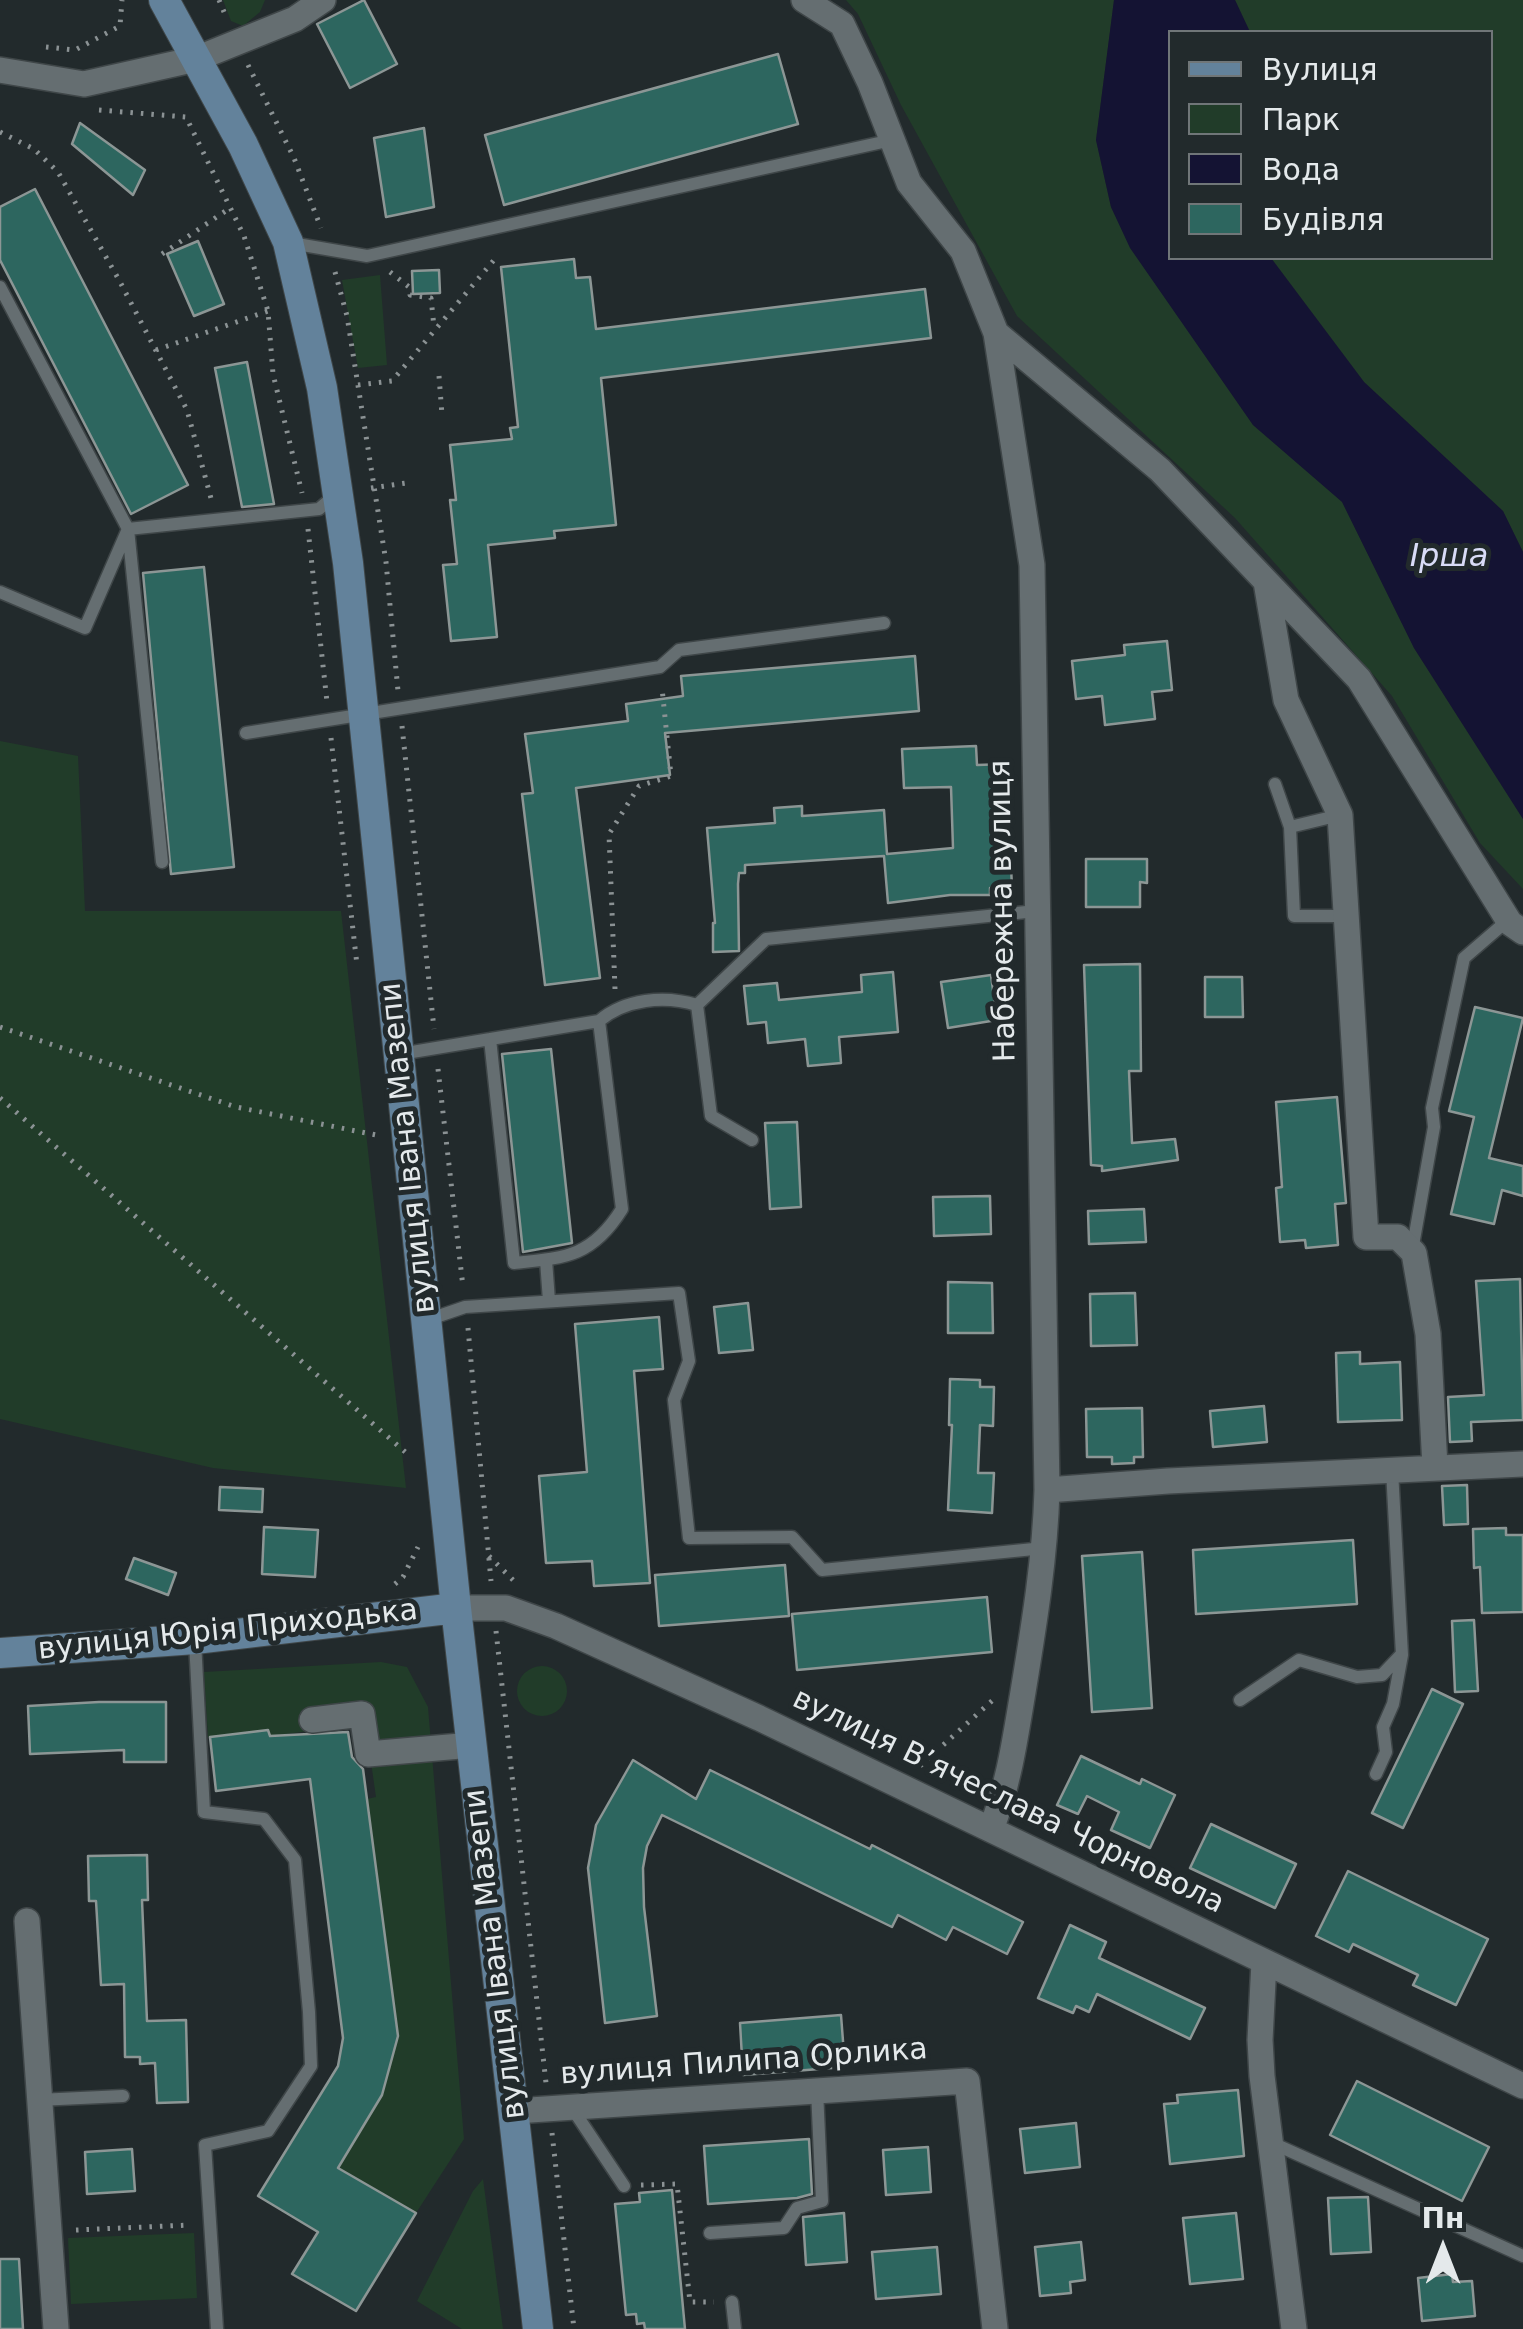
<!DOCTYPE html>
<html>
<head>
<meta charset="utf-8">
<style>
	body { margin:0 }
	#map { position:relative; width:1523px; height:2329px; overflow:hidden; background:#222a2c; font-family:"DejaVu Sans",sans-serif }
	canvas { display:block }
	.legend { position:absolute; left:1168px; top:30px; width:325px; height:230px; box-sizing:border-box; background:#222a2c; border:2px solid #707678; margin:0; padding:12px 18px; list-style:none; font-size:30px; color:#e4e9eb }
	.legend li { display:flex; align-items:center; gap:20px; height:50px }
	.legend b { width:50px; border:2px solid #707678 }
	.north { position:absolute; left:1393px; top:2199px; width:100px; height:100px; -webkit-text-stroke:8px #222a2c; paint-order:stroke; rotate:0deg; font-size:28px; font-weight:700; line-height:40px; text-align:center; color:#e4e9eb }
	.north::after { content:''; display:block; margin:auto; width:35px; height:45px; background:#e4e9eb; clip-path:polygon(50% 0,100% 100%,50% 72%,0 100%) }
</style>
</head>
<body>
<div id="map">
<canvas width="1523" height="2329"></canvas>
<ul class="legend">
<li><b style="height:12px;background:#63829b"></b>Вулиця</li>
<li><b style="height:28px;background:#213c29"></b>Парк</li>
<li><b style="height:28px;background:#141333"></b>Вода</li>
<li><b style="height:28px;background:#2d665f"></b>Будівля</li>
</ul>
<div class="north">Пн</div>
</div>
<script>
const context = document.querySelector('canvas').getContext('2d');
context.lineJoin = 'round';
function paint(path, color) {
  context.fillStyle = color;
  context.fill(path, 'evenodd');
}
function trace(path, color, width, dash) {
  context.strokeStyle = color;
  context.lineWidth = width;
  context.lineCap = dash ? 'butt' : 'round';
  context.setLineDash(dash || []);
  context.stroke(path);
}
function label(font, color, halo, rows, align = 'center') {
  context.font = font + ' "DejaVu Sans",sans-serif';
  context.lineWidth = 10;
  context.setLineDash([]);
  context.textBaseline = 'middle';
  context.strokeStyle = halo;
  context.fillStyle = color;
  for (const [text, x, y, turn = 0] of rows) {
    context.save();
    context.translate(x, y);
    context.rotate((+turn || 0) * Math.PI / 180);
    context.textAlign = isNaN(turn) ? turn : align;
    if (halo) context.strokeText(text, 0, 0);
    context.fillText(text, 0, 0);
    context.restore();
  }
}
paint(new Path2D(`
	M223,0H265L260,12L243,26L231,21Z
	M846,0H1114L1096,140L1111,207L1131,248L1253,425L1342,501L1414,648L1523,819V889L1480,843L1392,696L1235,518L1017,316L901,105L858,14Z
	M1235,0H1523V552L1503,511L1364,382L1271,258H1490V32H1250Z
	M380,275L387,365L358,368L342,280Z
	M0,741L78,756L85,911H341L406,1488L213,1468L0,1419Z
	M381,1662L407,1667L428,1707L464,2139L416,2213L360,2180L332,2178L382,2095L398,2036L367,1799L376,1797L363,1706L357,1725L270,1736L268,1730L208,1737L204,1672Z
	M517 1691a25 25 0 1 1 50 0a25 25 0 1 1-50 0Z
	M483,2179L503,2329H462L417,2301L473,2191Z
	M194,2233L197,2298L71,2304L68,2238Z`), '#213c29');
paint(new Path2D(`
	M1114,0H1235L1250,32H1170V258H1271L1364,382L1503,511L1523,552V819L1414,648L1342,502L1253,425L1130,248L1111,207L1096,140Z`), '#141333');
const building = new Path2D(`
	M364,0L397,64L350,88L317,24Z
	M778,54L798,124L504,205L485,135Z
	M80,123L145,170L133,195L72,144Z
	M424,128L434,207L386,217L374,138Z
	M35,189L188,485L131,514L0,260V207Z
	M198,241L224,304L194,316L167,254Z
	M574,259L576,278L590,277L596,329L925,289L931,338L601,378L616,525L554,531L555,538L488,545L497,637L451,641L443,565L457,564L450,500H456L450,445L512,439L510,428L518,427L501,267Z
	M439,270L440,293L413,294L412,271Z
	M247,362L274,504L242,507L215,368Z
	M204,567L234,867L171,874L143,573Z
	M1167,641L1172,690L1152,692L1155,719L1105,725L1102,696L1076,699L1072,661L1125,655L1124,645Z
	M915,656L919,711L665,733L670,775L576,788L600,978L545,985L522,794L533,793L525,734L628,721L626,704L683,696L681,676Z
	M976,746L977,765L1006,764L1012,887L990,888V895H950L888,903L884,856L745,865V873H739L738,884L739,951L713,952V923H715L707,828L775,823L774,808L802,806V816L884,810L887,854L953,848L951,787L904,788L902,749Z
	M1086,859H1147V883L1140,882V907H1086Z
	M1140,964L1141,1071H1129L1132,1143L1175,1139L1178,1160L1102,1171V1166L1091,1165L1084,965Z
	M893,972L898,1032L839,1037L841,1063L808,1066L805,1039L768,1043L766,1022L748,1024L744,986L777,983L779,1000L862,992L861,975Z
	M991,975L997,1020L948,1028L941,982Z
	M1205,977H1242L1243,1017H1205Z
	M1475,1007L1523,1018L1489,1158L1523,1166V1196L1502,1190L1494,1224L1451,1214L1474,1117L1449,1111Z
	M551,1049L572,1243L523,1252L502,1054Z
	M1337,1097L1346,1203L1335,1204L1338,1245L1306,1248L1305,1240L1280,1242L1276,1188L1282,1187L1276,1102Z
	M797,1122L801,1207L770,1209L765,1123Z
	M990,1196L991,1234L934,1236L933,1197Z
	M1144,1209L1146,1242L1089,1244L1088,1211Z
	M1520,1279L1523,1420L1471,1422L1472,1441L1450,1442L1448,1397L1484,1395L1476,1281Z
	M948,1282L992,1283L993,1333H948Z
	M1135,1293L1137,1345L1091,1346L1090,1294Z
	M748,1303L753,1350L719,1353L714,1307Z
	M659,1317L663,1369L634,1371L650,1583L594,1586L592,1561L546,1563L539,1476L587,1472L575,1324Z
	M1360,1352V1364L1400,1362L1402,1420L1338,1422L1336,1353Z
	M950,1379L980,1380V1387H994L993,1426L980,1425L978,1473H994L992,1513L948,1510L952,1425H949Z
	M1264,1406L1267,1442L1213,1447L1210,1411Z
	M1142,1408L1143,1457H1134V1463L1112,1464V1457H1087L1086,1409Z
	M1467,1485L1468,1524L1444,1525L1442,1486Z
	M220,1487L263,1489L262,1512L219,1510Z
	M264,1527L318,1530L315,1577L262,1574Z
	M1506,1528V1535H1523V1612L1482,1613L1480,1567L1474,1568L1473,1529Z
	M1353,1540L1357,1604L1196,1614L1193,1550Z
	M1142,1552L1152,1708L1092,1712L1082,1556Z
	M134,1558L176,1573L168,1595L126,1579Z
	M785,1565L789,1616L659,1626L655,1575Z
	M987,1597L992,1652L797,1670L792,1614Z
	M1474,1620L1478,1691L1455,1692L1452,1621Z
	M1432,1689L1463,1704L1403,1828L1372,1813Z
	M99,1702H166V1762H124V1750L30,1754L28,1706Z
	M268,1730L270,1736L348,1732L352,1757L363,1769L398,2036L382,2095L338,2168L416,2213L356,2311L292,2274L318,2232L258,2196L338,2066L343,2038L310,1779L216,1791L210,1737Z
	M1081,1756L1140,1784L1142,1779L1175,1795L1150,1848L1111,1830L1119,1812L1087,1796L1078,1814L1057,1805Z
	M633,1760L696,1799L710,1770L870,1849L872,1845L1023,1922L1007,1954L953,1927L946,1940L898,1915L892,1927L662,1815L647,1846L643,1868L644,1907L657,2016L605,2023L588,1868L596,1825Z
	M1211,1824L1296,1864L1275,1908L1190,1868Z
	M147,1855L148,1900H142L147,2021L186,2020L188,2102L157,2103L155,2063L140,2064V2057H125L124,1984L101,1985L96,1901H89L88,1856Z
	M1348,1871L1488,1939L1456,2005L1413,1985L1418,1975L1353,1944L1349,1952L1316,1936Z
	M1070,1925L1106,1942L1099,1958L1205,2008L1190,2039L1097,1994L1089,2012L1076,2006L1073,2013L1038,1998Z
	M841,2015L845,2067L743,2075L740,2023Z
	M1357,2081L1489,2147L1462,2201L1330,2135Z
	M1238,2090L1244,2156L1170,2164L1164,2104L1178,2103L1177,2095Z
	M1076,2123L1080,2167L1025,2173L1020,2129Z
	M809,2139L812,2194L797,2198L708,2204L704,2146Z
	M928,2147L931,2192L886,2195L883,2150Z
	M132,2149L135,2191L87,2194L85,2152Z
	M672,2190L685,2329H645L644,2323L637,2324L636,2314L626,2315L615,2204L640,2202L639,2193Z
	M1368,2197L1371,2252L1331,2254L1328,2198Z
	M844,2213L847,2262L806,2265L803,2217Z
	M1236,2213L1243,2279L1190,2284L1183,2218Z
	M1081,2242L1085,2280L1070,2282L1071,2293L1040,2296L1035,2247Z
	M937,2247L941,2294L876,2299L872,2252Z
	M0,2259H19L23,2329H0Z
	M1452,2274L1453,2282L1472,2281L1475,2316L1422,2321L1418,2278Z`);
paint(building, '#2d665f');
trace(building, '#8c9695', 2.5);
const lane = new Path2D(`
	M291,243L367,256L892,140
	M0,287L128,529L162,862
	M0,592L85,628L128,529L319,509L334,496
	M246,733L660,667L679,650L884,623
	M1275,784L1290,827L1294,916H1345
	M1290,827L1340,815
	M697,1005L711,1116L752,1140
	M490,1039L514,1263C565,1258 592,1257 622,1209L599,1021
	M400,1054L599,1021C625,999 664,995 697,1005L766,939L1036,911
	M1412,1251L1434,1127L1432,1108L1464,958L1508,920
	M546,1260L549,1301
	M427,1320L465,1307L679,1293L689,1361L674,1400L689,1538L792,1537L822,1570L1044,1548
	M195,1641L204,1812L264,1819L295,1860L309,2012L311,2066L268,2131L205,2145L217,2329
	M1240,1700L1299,1660L1357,1677L1382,1675L1400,1656
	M1376,1774L1386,1752L1383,1727L1393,1704L1402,1655L1392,1470
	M38,2100L123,2096
	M572,2108L624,2186
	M1270,2142L1523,2256
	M710,2233L784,2228L797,2208L822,2201L817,2090
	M732,2302L735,2329`);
const street = new Path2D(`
	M804,0L842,24L870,83L909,183L963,251L996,333L1032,565L1047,1490C1045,1559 1034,1625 1023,1692C1015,1739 1009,1784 991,1829
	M0,70L84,84L196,59L295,19L323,0
	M996,333L1160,470L1359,679L1510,923L1523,932
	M1266,582L1286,700L1340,815L1366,1237H1398L1414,1253L1428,1334L1435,1467
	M1047,1490L1168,1481L1523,1464
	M456,1608H506L556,1626L759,1718L1523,2086
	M312,1720L362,1714L368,1754L472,1745
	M27,1921L56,2329
	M1264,1962L1260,2040L1262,2076L1294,2329
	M515,2111L967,2081L995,2329`);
const secondary = new Path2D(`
	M164,0L243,145L288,242L322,388L348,563L456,1608L538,2329
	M0,1653L195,1639L456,1608`);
trace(lane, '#3f4648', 15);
trace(street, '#3f4648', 28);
trace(secondary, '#3f4648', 32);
trace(new Path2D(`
	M219,0L227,19
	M46,47L75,50L120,26L122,0
	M248,65L294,158L321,228
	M99,110L186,117L244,236L268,311L273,374L302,493
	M0,132L34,149L58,172L119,280L187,410L212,502
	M162,254L230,208
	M335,272L347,316L386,562L398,691
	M390,272L409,287L410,295L431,298L434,327
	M156,350L268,311
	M439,376L442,415
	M358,385L392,381L494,260
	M371,488L406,483
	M308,529L327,702
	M402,726L434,1029
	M331,738L357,965
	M615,989L609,834L639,786L671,776L662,688
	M0,1027L236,1107L376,1135
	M438,1069L463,1287
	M0,1098L411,1457
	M468,1328L491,1581
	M489,1556L513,1580
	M395,1584L403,1577L418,1547
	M496,1631L546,2083
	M920,1766L994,1699
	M552,2133L574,2329
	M641,2185L677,2184L690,2302H714
	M76,2230L190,2225`), '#8b9294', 5, [2.5, 8]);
trace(lane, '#656e71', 12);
trace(street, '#656e71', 25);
trace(secondary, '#63829b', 30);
label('30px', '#e4e9eb', '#222a2c', [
	["Набережна вулиця",1004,911,-91],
	["вулиця Івана Мазепи",409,1148,-96],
	["вулиця Юрія Приходька",228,1631,-6],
	["вулиця Вʼячеслава Чорновола",1008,1802,26],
	["вулиця Івана Мазепи",496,1954,-97],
	["вулиця Пилипа Орлика",744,2063,-4]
]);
label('italic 32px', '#d9dcf7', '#222a2c', [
	["Ірша",1449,558]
]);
</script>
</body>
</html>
